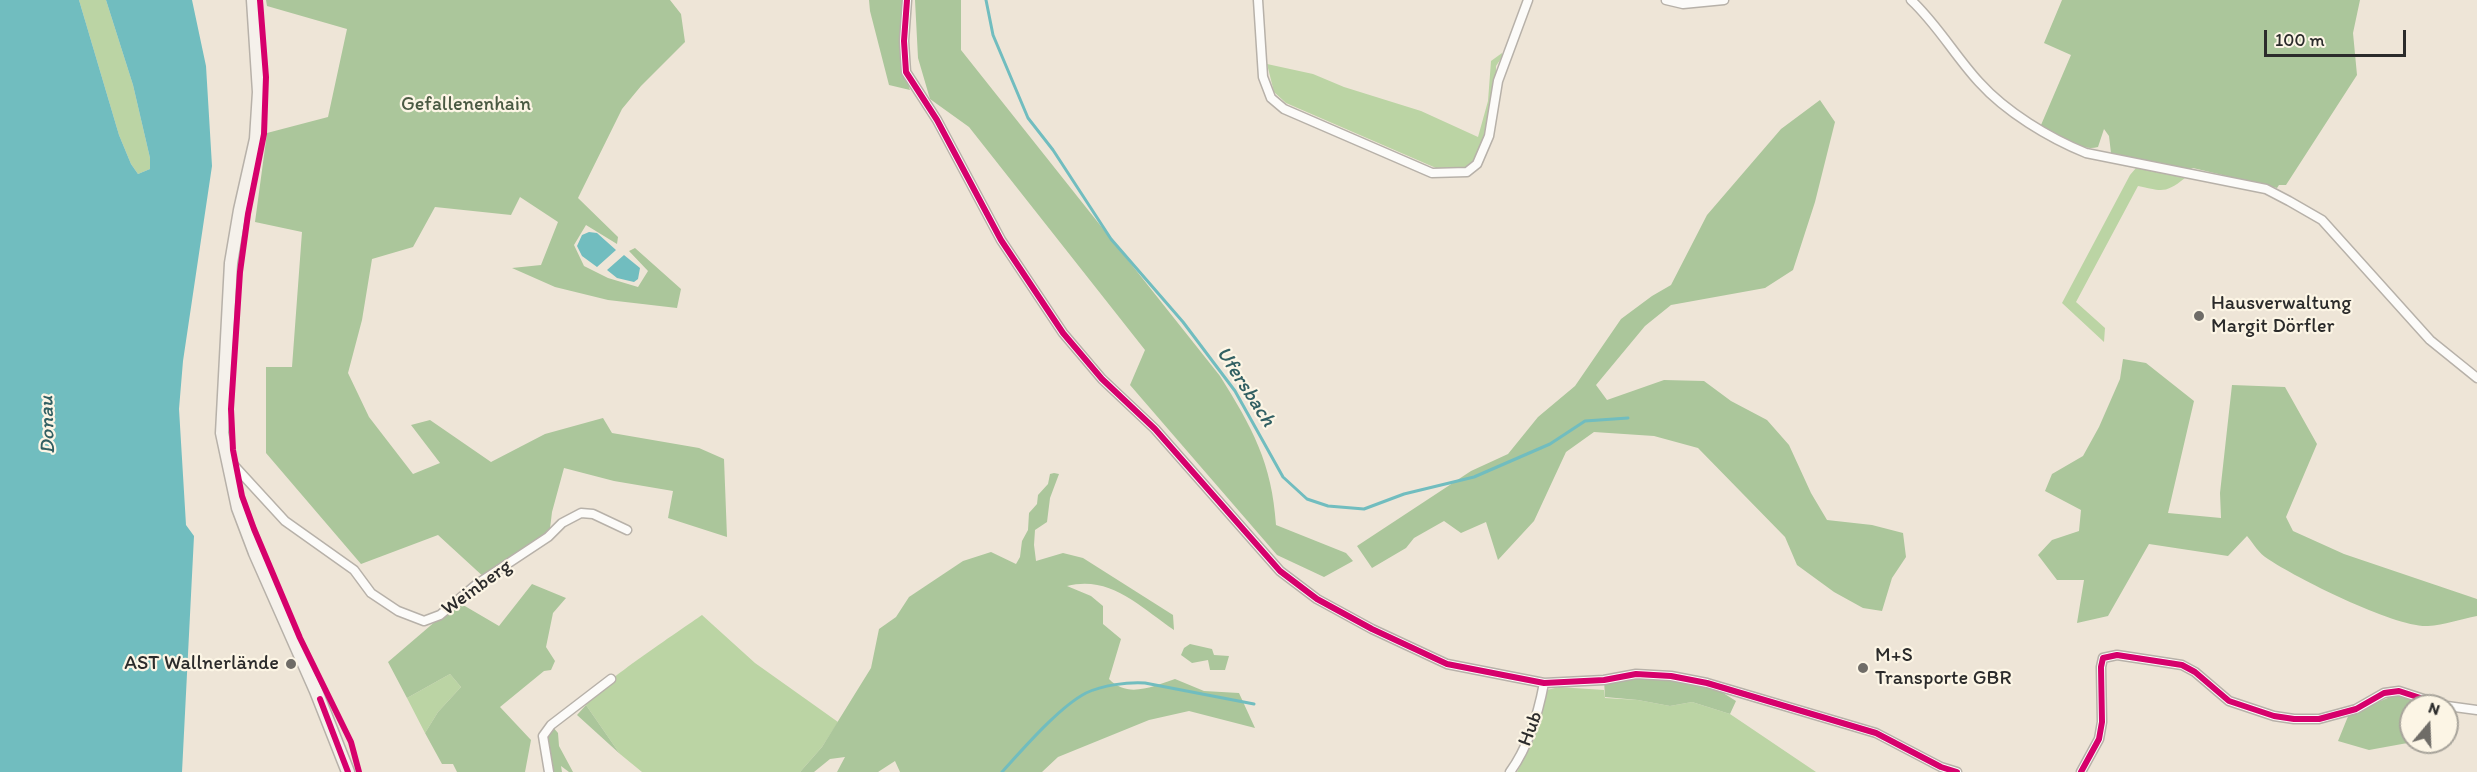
<!DOCTYPE html>
<html>
<head>
<meta charset="utf-8">
<style>
	body { margin:0 }
	#map { position:relative; width:2477px; height:772px; overflow:hidden; background:#eee5d7; font-family:Itim,sans-serif }
	canvas { display:block }
	.north { position:absolute; left:2399px; top:694px; width:60px; height:60px; box-sizing:border-box; background:#fcf5e5; border:2px solid #a8a49b; border-radius:50%; rotate:19deg; font-size:16px; font-weight:700; line-height:24px; text-align:center; color:#2b2b2b }
	.north::after { content:''; display:block; margin:auto; width:21px; height:27px; background:#6f6c67; clip-path:polygon(50% 0,100% 100%,50% 72%,0 100%) }
	.scale { position:absolute; left:2264px; top:30px; width:142px; height:27px; box-sizing:border-box; border:3px solid #2b2b2b; border-top:0; padding-left:8px; font-size:18px; line-height:21px; white-space:nowrap; color:#2b2b2b; -webkit-text-stroke:4px #fcf5e5; paint-order:stroke }
</style>
</head>
<body>
<div id="map">
<canvas width="2477" height="772"></canvas>
<div class="north">N</div>
<div class="scale">100 m</div>
</div>
<script>
const context = document.querySelector('canvas').getContext('2d');
context.lineJoin = 'round';
function paint(path, color) {
  context.fillStyle = color;
  context.fill(path, 'evenodd');
}
function trace(path, color, width, dash) {
  context.strokeStyle = color;
  context.lineWidth = width;
  context.lineCap = dash ? 'butt' : 'round';
  context.setLineDash(dash || []);
  context.stroke(path);
}
function label(font, color, halo, rows, align = 'center') {
  context.font = font + ' Itim,sans-serif';
  context.lineWidth = 4.5;
  context.setLineDash([]);
  context.textBaseline = 'middle';
  context.strokeStyle = halo;
  context.fillStyle = color;
  for (const [text, x, y, turn = 0] of rows) {
    context.save();
    context.translate(x, y);
    context.rotate((+turn || 0) * Math.PI / 180);
    context.textAlign = isNaN(turn) ? turn : align;
    if (halo) context.strokeText(text, 0, 0);
    context.fillText(text, 0, 0);
    context.restore();
  }
}
paint(new Path2D(`
	M79,0H106L133,85L150,158V169L138,174L131,164L119,135Z
	M1502,53V57L1496,66V76L1486,134L1476,159L1466,167L1436,168L1286,103L1274,92L1267,64L1313,74L1344,87L1421,111L1478,137L1488,101L1491,61Z
	M2136,168L2185,178C2165,194 2162,191 2138,186L2076,302L2105,328L2104,342L2062,303L2130,175Z
	M702,615L755,663L838,722L822,747L800,772H642L620,754L586,705C589,690 684,628 702,615Z
	M450,674L461,687L438,712L425,733L407,698Z
	M1559,687L1604,690L1605,698L1638,700L1670,706L1692,702L1730,714L1816,772H1517L1535,737L1547,690Z`), '#bbd4a4');
paint(new Path2D(`
	M266,0H670L681,14L685,42L641,86L622,109L578,198L618,237L617,244L586,225L574,245L584,266L608,278L638,287L648,271L629,251L635,248L681,289L677,308L608,300L555,287L512,268L541,265L558,222L520,197L511,215L435,207L413,247L372,259L362,320L348,373L369,417L413,474L440,463L411,425L430,420L491,462L545,434L603,418L612,433L699,448L724,459L727,537L668,518L673,491L614,481L564,468L552,512L549,537L486,579L438,535L361,564L266,453V367H292L302,232L255,222L267,133L328,117L347,29L267,6Z
	M869,0H904L903,67L910,90L889,85L870,11Z
	M915,0H961V50L1220,376C1252,427 1272,463 1276,525L1346,553L1353,561L1324,577L1277,555L1130,385L1145,350L969,127L930,99L918,58Z
	M2062,0H2360L2353,33L2357,75L2286,185H2279L2277,188L2193,168L2188,170L2111,153L2109,136L2104,129L2098,147C2079,152 2057,135 2041,125L2071,55L2044,43Z
	M1820,100L1835,122L1815,202L1793,270L1765,288L1671,305L1645,326L1596,385L1607,400L1664,380L1704,381L1731,401L1767,420L1789,445L1811,493L1827,520L1872,525L1903,533L1906,557L1892,578L1882,611L1863,608L1834,592L1797,565L1785,537L1698,448L1654,436L1594,432L1566,452L1534,521L1498,560L1486,522L1461,533L1444,521L1414,538L1406,548L1372,568L1357,546L1471,471L1508,454L1538,417L1575,386L1621,319L1652,296L1671,285L1707,215L1781,129Z
	M2123,359L2146,363L2194,401L2168,513L2221,518L2220,493L2232,385L2285,387L2317,444L2286,517L2293,531L2344,554L2477,599V616C2461,619 2444,625 2428,626C2396,628 2296,578 2268,559C2259,554 2253,543 2247,536L2228,556L2149,544L2108,616L2077,623L2084,580H2057L2038,555L2052,540L2079,531L2081,510L2045,491L2052,474L2083,456L2099,427L2120,379Z
	M1054,473L1059,474L1050,498L1047,522L1035,530L1034,545L1036,561L1063,553L1083,558L1173,615L1174,630C1140,607 1111,575 1067,586L1091,596L1103,606V624L1121,639L1109,679C1128,699 1153,686 1175,679L1204,691L1239,693L1255,728L1189,711L1149,720L1058,757L1042,772H900L895,761L878,772H837L845,757L830,759L814,772H800L822,747L871,668L879,629L896,617L909,597L963,561L991,552L1016,564L1020,557L1022,541L1028,530L1029,513L1037,504L1038,495L1048,484L1050,474Z
	M532,584L566,598L553,613L546,647L555,661L551,670L544,671L500,707L531,740L525,772H457L453,764H442L425,733L438,712L461,687L450,674L407,698L388,662L458,602L499,626Z
	M1190,644L1212,649L1214,655L1229,656L1225,670H1210L1208,660L1192,663L1181,655L1184,648Z
	M1636,674L1707,683L1736,701L1730,714L1692,702L1670,706L1638,700L1605,697L1604,680Z
	M2395,695L2435,706H2411V742H2413L2369,750L2338,741L2349,714Z
	M586,705L620,754L577,715Z
	M552,726L558,733L559,746L573,772H569L561,766L562,772H550L544,736Z`), '#abc69b');
paint(new Path2D(`
	M0,0H79L119,135L131,164L138,174L150,169V158L133,85L106,0H192L206,66L212,166L183,361L179,409L186,525L194,536L182,772H0Z
	M589,232L597,233L616,250L597,267L582,256L577,246L582,235Z
	M624,255L640,268L638,279L634,282L617,278L607,270Z`), '#71bdbf');
trace(new Path2D(`
	M986,0L993,35L1028,118L1053,150L1111,239L1183,322L1235,391L1283,477L1307,499L1328,506L1364,509L1404,494L1474,477L1550,444L1585,421L1628,418
	M1002,772C1023,749 1059,707 1086,693C1103,685 1127,682 1145,683L1254,704`), '#71bdbf', 3);
const minor = new Path2D(`
	M907,0L904,41L906,72L937,120L1001,240L1063,333L1102,379L1155,429L1280,571L1317,599L1372,629L1447,664L1544,683L1604,680L1636,674L1671,676L1707,683L1876,733L1941,767L1957,772
	M1258,0L1263,77L1271,98L1284,109L1432,173L1467,172L1477,164L1489,136L1498,81L1528,0
	M1666,0L1683,4L1724,0
	M1911,0C1937,24 1955,56 1979,82C2006,112 2049,138 2086,153L2266,189L2289,201L2322,220L2430,340L2477,378
	M229,460L285,521L354,570L371,593L398,611L424,621L440,615L477,584L548,537L562,523L581,513L593,514L627,530
	M2447,706L2477,710
	M549,772L543,736L551,725L611,679
	M1510,772C1529,746 1538,715 1544,683
	M2081,772L2099,739L2102,722L2101,667L2103,658L2117,655L2182,665L2195,672L2229,701L2274,716L2294,719H2319L2356,709L2384,693L2399,691L2445,706`);
const secondary = new Path2D(`
	M253,0L259,92L256,139L240,210L231,263L222,433L238,508L255,553L316,691L348,772`);
trace(minor, '#b7b1a9', 11);
trace(secondary, '#b7b1a9', 15);
trace(minor, '#fcfbf9', 8);
trace(secondary, '#f5f1eb', 12);
trace(new Path2D(`
	M260,0L266,77L264,134L248,214L240,272L231,409L233,450L242,496L254,529L300,638L351,742L359,772
	M907,0L904,41L906,72L937,120L1001,240L1063,333L1102,379L1155,429L1280,571L1317,599L1372,629L1447,664L1544,683L1604,680L1636,674L1671,676L1707,683L1876,733L1941,767L1957,772
	M320,699L348,772
	M2081,772L2099,739L2102,722L2101,667L2103,658L2117,655L2182,665L2195,672L2229,701L2274,716L2294,719H2319L2356,709L2384,693L2399,691L2445,706`), '#d6006c', 6);
for (const [x, y, r, color] of [
	[2199,316,6,"#6f6c67"],
	[291,664,6,"#6f6c67"],
	[1863,668,6,"#6f6c67"]
]) {
  const dot = new Path2D();
  dot.arc(x, y, r, 0, 2 * Math.PI);
  context.fillStyle = color;
  context.fill(dot);
  trace(dot, '#fcf5e5', 2);
}
label('20px', '#4a5a43', '#fcf5e5', [
	["Gefallenenhain",466,105]
]);
label('20px', '#2b2b2b', '#fcf5e5', [
	["Hausverwaltung",2211,304],
	["Margit Dörfler",2211,327],
	["M+S",1875,656],
	["Transporte GBR",1875,679],
	["AST Wallnerlände",279,664,"right"]
], 'left');
label('20px', '#2b2b2b', '#fcf5e5', [
	["Weinberg",477,588,-36],
	["Hub",1531,729,-69]
]);
label('italic 21px', '#315f62', '#fcf5e5', [
	["Ufersbach",1245,387,57],
	["Donau",48,425,-92]
]);
</script>
</body>
</html>
